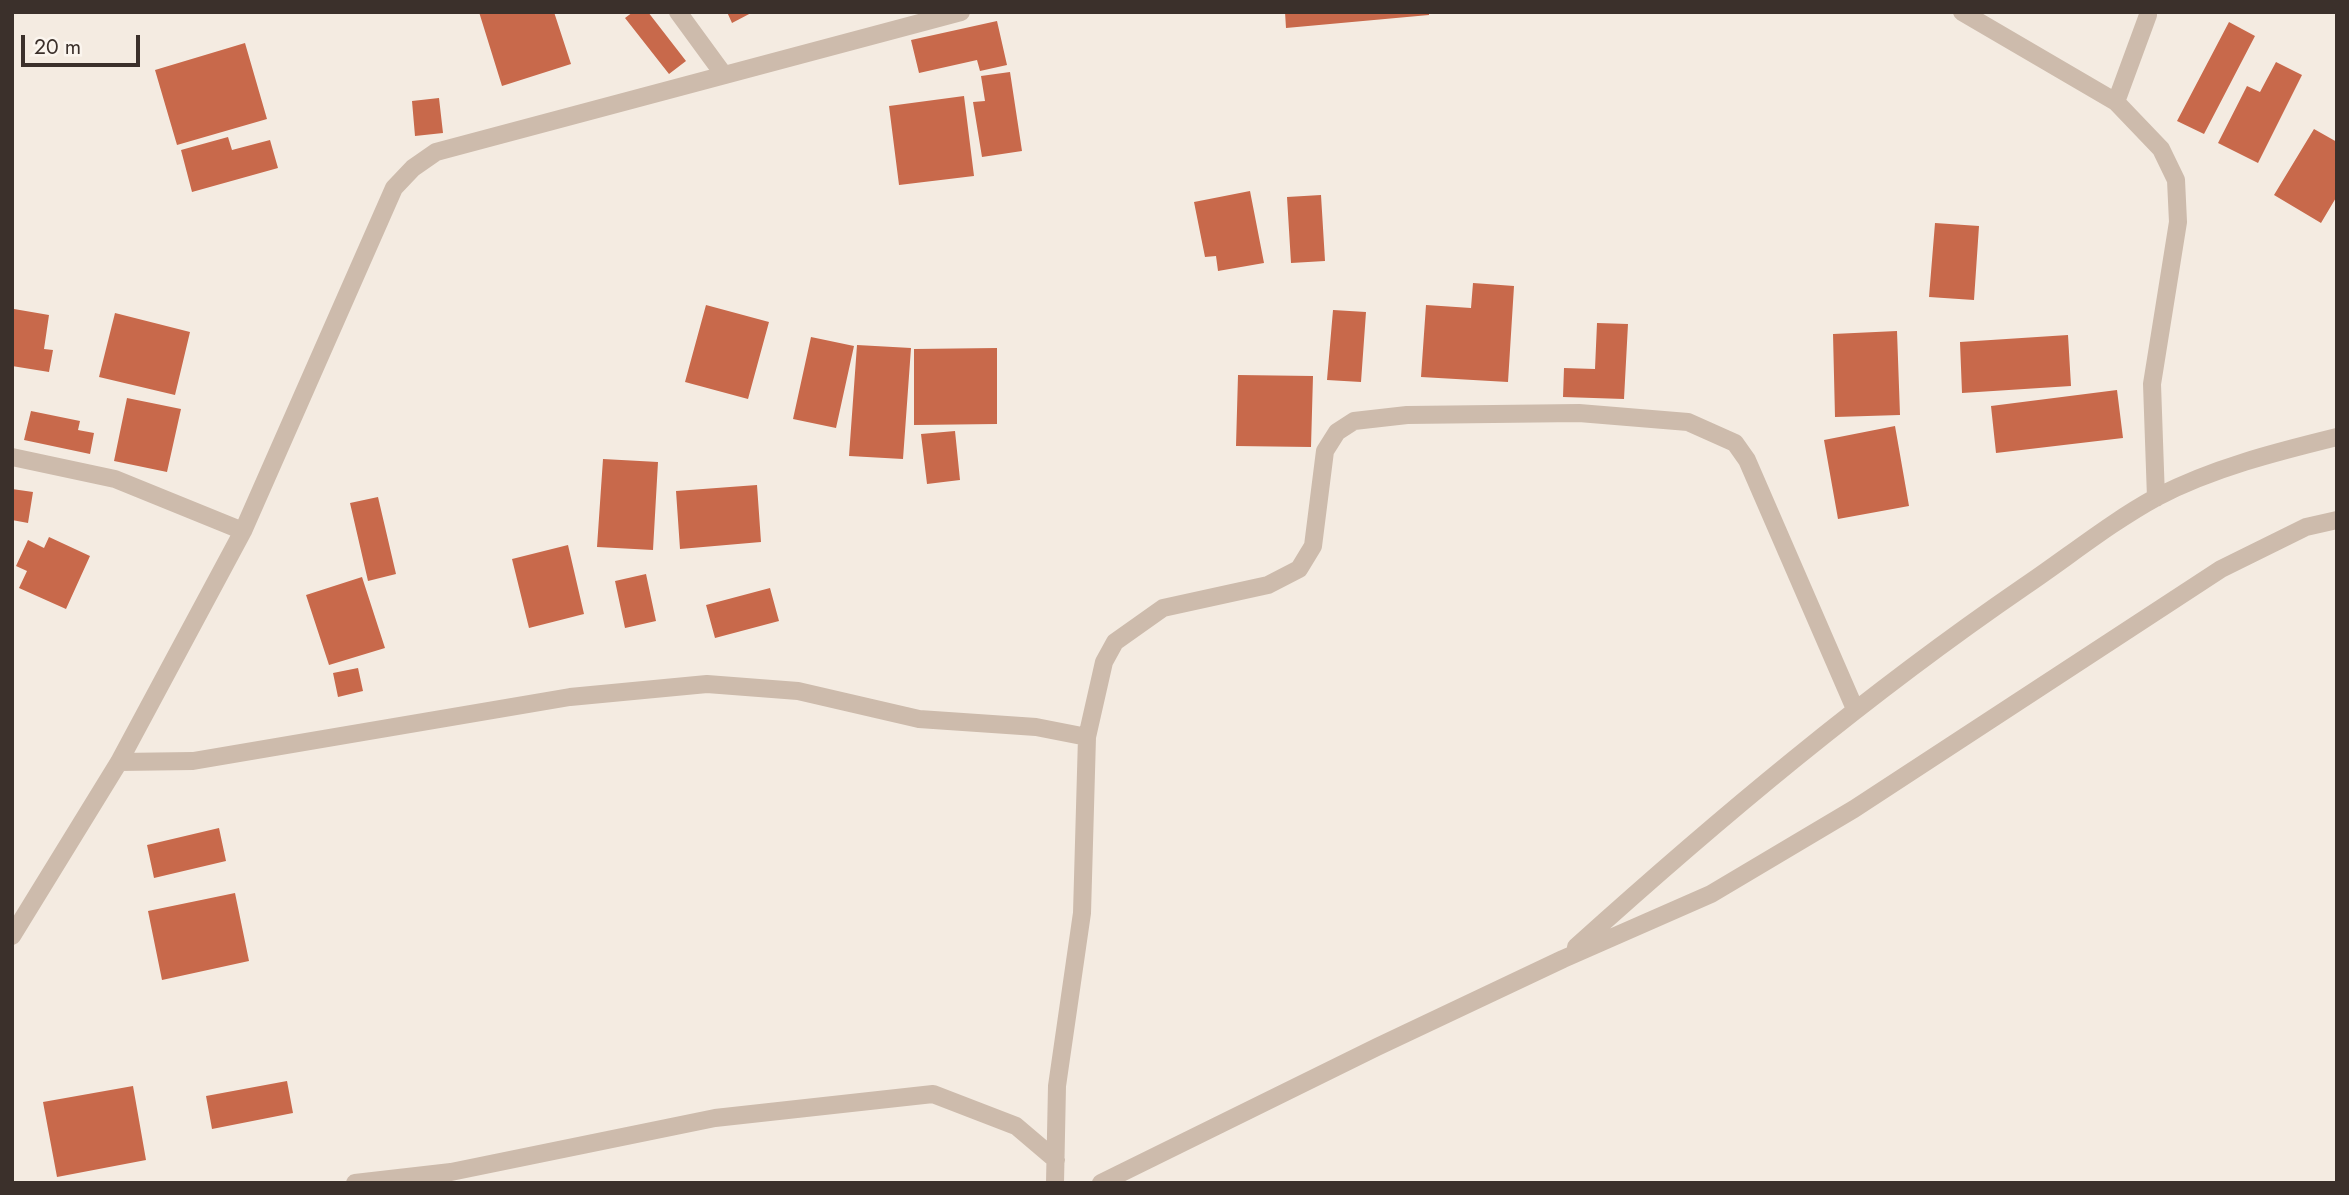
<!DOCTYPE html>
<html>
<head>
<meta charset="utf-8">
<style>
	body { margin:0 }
	#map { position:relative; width:2349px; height:1195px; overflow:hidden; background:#f4ebe1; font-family:Jost,sans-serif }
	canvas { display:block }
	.frame { position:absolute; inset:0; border:14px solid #3b302b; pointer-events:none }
	.scale { position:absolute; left:21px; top:35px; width:119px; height:32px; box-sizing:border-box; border:4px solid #3b302b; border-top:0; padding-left:9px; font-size:21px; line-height:24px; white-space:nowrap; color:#3b302b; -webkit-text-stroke:5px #fbf5ee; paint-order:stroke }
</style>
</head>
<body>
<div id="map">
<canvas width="2349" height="1195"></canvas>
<div class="frame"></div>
<div class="scale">20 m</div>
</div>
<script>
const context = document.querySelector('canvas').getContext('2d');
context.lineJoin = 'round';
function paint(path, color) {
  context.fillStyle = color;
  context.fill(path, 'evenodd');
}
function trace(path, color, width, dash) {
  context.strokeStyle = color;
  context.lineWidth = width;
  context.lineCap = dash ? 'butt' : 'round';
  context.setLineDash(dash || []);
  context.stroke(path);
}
paint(new Path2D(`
	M479,12H554L571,64L502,86Z
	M633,12H648L686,61L669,74L625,18Z
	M727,12H753L732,23Z
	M1285,12H1429V15L1286,28Z
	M997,21L1007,65L980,71L977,60L919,73L911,40Z
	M2229,22L2255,36L2204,134L2177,121Z
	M245,43L267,119L177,145L155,70Z
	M2276,62L2302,75L2258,163L2218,143L2247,86L2260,92Z
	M1010,72L1022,151L982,157L973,102L985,101L981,76Z
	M964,96L974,176L899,185L889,106Z
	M439,98L443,133L415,136L412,101Z
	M2314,129L2337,142V196L2321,223L2274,195Z
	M228,137L232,150L270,140L278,168L192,192L181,150Z
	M1250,191L1264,263L1218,271L1216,256L1205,257L1194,202Z
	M1321,195L1325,261L1291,263L1287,197Z
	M1935,223L1979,226L1974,300L1929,297Z
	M1473,283L1514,286L1508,382L1421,377L1426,305L1471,308Z
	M706,305L769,322L748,399L685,382Z
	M14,309L49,315L44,349L53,350L49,372L12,366Z
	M1333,310L1366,312L1361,382L1327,380Z
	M115,313L190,332L175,395L99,377Z
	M1597,323L1628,324L1624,399L1563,397L1564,368L1595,369Z
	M1897,331L1900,415L1835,417L1833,334Z
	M2068,335L2071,386L1962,393L1960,342Z
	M811,337L854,346L836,428L793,419Z
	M857,345L911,348L903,459L849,456Z
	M997,348V424L914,425V349Z
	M1238,375L1313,376L1311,447L1236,446Z
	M2117,390L2123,438L1996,453L1991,406Z
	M127,398L181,409L167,472L114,461Z
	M31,411L80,421L78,430L94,433L90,454L24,440Z
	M1895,426L1909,506L1838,519L1824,440Z
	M955,431L960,480L927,484L921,434Z
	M603,459L658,462L653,550L597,547Z
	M757,485L761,542L680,549L676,491Z
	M12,489L33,492L28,523L12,520Z
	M378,497L396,574L368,581L350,503Z
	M49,537L90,556L66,609L19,588L27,571L16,566L28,540L44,548Z
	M568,545L584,614L529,628L512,559Z
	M646,574L656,621L625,628L615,581Z
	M362,577L385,648L329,665L306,595Z
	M770,588L779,621L715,638L706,605Z
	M358,668L363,691L338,697L333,673Z
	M219,828L226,861L154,878L147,845Z
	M235,893L249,961L162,980L148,911Z
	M287,1081L293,1113L212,1129L206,1096Z
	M133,1086L146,1160L57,1177L43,1102Z`), '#c8694b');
trace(new Path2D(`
	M678,12L724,75
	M1962,12L2116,102L2161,149L2176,180L2178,222L2152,384L2156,498
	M2116,102L2148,15
	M12,457L115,479L243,531
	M119,762L193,761L570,697L707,684L798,691L919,719L1036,727L1087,737
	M12,936L119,762L243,531L394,188L413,168L436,152L961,12
	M1576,947C1719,818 1866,695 2025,586C2068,557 2111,522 2157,497C2213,468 2276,452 2337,437
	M355,1183L451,1172L715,1118L933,1094L1016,1126L1056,1160
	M1055,1183L1057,1086L1082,913L1087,737L1104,662L1115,642L1163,608L1268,585L1299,569L1313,546L1325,451L1337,432L1354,421L1407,415L1579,413L1688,422L1735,443L1747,460L1855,709
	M1101,1183L1377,1047L1563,959L1711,894L1854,809L2221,569L2306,527L2337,520`), '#cdbbac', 18);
</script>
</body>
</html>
